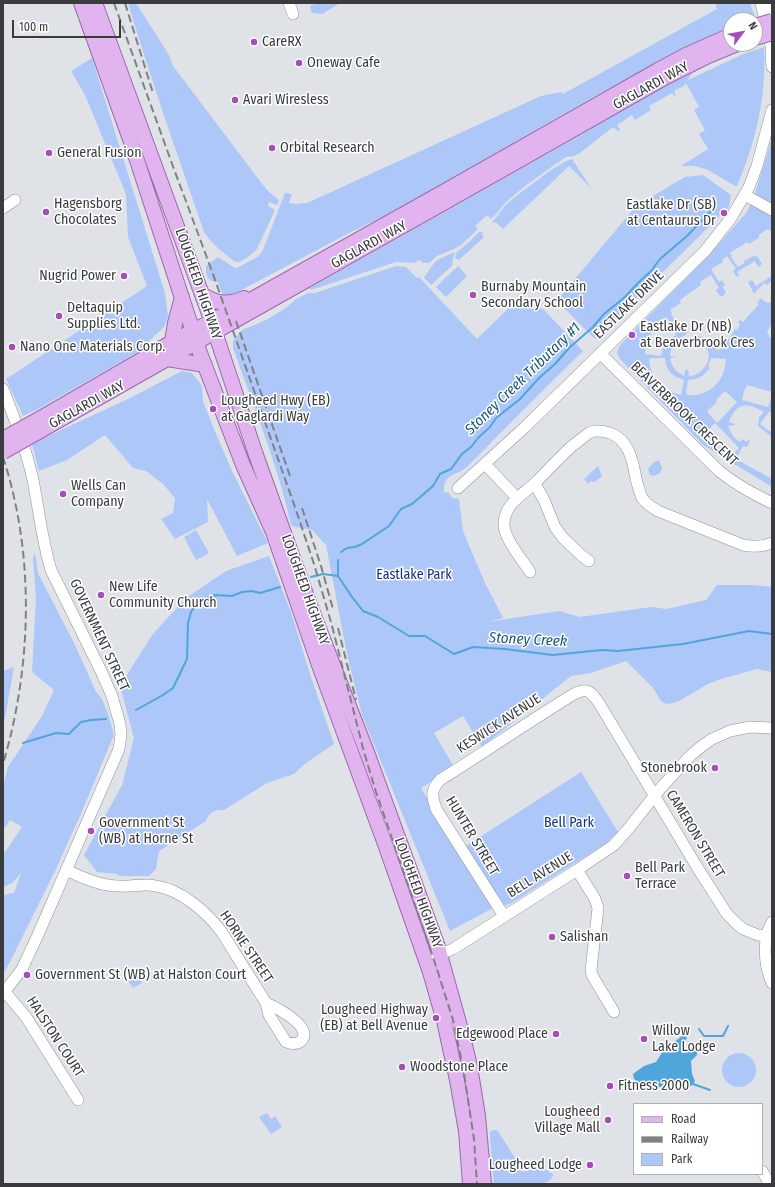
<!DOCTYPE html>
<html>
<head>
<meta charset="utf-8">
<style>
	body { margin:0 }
	#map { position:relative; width:775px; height:1187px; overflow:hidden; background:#dfe2e7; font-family:"Fira Sans Condensed",sans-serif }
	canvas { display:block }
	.frame { position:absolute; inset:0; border:4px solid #3a3b3e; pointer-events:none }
	.legend { position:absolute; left:633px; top:1103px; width:130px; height:72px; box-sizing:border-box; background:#fff; border:1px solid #b0b1b2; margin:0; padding:5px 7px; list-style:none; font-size:12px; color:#3a3b3e }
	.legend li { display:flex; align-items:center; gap:8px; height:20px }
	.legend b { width:20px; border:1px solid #b0b1b2 }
	.north { position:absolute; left:723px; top:12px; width:40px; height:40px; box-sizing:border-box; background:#fff; border:1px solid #b0b1b2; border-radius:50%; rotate:58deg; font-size:11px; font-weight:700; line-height:16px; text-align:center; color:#3a3b3e }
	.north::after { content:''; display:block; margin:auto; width:14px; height:18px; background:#a54dba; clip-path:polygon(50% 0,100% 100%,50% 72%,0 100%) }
	.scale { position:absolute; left:12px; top:20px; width:109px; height:18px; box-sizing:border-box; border:2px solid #3a3b3e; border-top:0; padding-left:5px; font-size:12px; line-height:14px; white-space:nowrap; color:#3a3b3e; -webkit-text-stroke:3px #fff; paint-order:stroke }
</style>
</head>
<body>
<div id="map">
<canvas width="775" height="1187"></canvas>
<div class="frame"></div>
<ul class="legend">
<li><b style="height:5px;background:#e2b4ef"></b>Road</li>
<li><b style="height:5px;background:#808185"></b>Railway</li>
<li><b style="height:11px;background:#aec7f9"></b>Park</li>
</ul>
<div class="north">N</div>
<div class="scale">100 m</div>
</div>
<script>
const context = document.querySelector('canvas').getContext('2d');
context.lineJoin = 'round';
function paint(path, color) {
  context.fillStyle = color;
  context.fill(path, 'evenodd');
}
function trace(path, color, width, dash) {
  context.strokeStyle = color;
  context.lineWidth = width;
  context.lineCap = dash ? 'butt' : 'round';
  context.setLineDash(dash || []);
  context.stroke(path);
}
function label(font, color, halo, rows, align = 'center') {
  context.font = font + ' "Fira Sans Condensed",sans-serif';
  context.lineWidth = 3;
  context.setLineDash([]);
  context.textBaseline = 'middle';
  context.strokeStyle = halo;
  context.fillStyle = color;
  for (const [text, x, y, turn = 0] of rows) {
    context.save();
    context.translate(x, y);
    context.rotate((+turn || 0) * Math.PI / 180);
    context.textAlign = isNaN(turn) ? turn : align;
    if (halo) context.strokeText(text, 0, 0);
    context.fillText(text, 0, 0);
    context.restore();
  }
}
paint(new Path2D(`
	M128,3H136L169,55L173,66L263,185L269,192L279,200L277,205L269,202L268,206L275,210L257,249C254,253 241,263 237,262C236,262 235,261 234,261C222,252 212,244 204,232C178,156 151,80 128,3Z
	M318,3H324L325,5L329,3H340L322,14L312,13L310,6Z
	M715,3H750L755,17L746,20H731V26L600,93L385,216L351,232L234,294L225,297L223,296L218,282C207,281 206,277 206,266L218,257L235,268H237L259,256L263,250L285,193L292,194L289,203L296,204L307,203L541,96L561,92L563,94L717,9Z
	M764,47C767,94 756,142 737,186H735L708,170L695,166H681L708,149L699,134L705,130L694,110L699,107L686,83L684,86L674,91L676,97H675L672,93L649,106L651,110L635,120L632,115L617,125L620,130L618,131L613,127L580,153L574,156L566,157L557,163L525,186L506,202L497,213L491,219L487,215L475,226L478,229L461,245L454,249L437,256L429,263H423L421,261L418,260L415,263L396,262L314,289H308L574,139L654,92L692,73L688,80L741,55Z
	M92,58L165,293L168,317L164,327L136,353L38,409L23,416L6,379L147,286L128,237L126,194L85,95L71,71Z
	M772,138V231L767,229L759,235V238L748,244L747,242L730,253L732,256L731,257L738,267L744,263V261L755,255L756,257L757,256L762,264L758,267L755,261L737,272L739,276L737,277L733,271L736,269L727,256L722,260L723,262L711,269L719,282L722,280L725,285L723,287L726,293L723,296H720L716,290L719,288L711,275L700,282L701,285L680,300L681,303L670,310L672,313L671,314L678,325L682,323L687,334L682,337L683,339C675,343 671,347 670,356L676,357L670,358C672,367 675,371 684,376L686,369L688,370L689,376C703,376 716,356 704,345C702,343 698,343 695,342V340L698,336L706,340L705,343L716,349L719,350L726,338L729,339L735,329L737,330L740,325L738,322L740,320L743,322L759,304L757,303L761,298L765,302L769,303L772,300V322L767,333L769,335V337L772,338V392L747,385L746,388H745L742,400L768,407L772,395V413L769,412L760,424L771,432L772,431V437L758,426L759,417L764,412C747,402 736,402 729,422L735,424V425L728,426C731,433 733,438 740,442L742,439L747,442L748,440L750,441L747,447L743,446L736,459L759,472H760L772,479V487L703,445L620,359L617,352L620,345L708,256L746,213L753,200ZM668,319L670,323H672L676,335C667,339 663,346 661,356L645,354C645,339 654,326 668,319ZM652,358H665C666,371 672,376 684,380L681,395C660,389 652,381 649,359ZM711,358L726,359C725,381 710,397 687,395L686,393L688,380C697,380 704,376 710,368L708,367ZM725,391L737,402L717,423L709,414L707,411L717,402L716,400ZM715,423L739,448L730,457L720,447L718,449L705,435L706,432Z
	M572,159L592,189L569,166L503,229L496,222L494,223L492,222C498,216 502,208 508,203C520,193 559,162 572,159Z
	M703,175L731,195L729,207L595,339L563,307L559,298L636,206L685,177Z
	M480,231L483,233L482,235L484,237L459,260L455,258L457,252L467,244Z
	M455,252L452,263L453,265L431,285L424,278L431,267L437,260Z
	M396,266L406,267L417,278L419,277L477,339L513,304L543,309L583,351C544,389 506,427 468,466C457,477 443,471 444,493L448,492L452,498L459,499L463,531L485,583L503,618L487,622L559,611L580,617L651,607L667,609L706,600L717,585H753L772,587V672L757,669L721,679L708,684L679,701L673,703L666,704L661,701L653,688L626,661L591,673L571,676L482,747L463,716L434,733L454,767L421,788L493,908L450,931L362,715L347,654L326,545L312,530L295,527L291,525C278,465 253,405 233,348V341L242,330L266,320L286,308L296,299L308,293H315Z
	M458,266L467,276L446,297L436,287Z
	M772,276V280L767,285L764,283L754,294L748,282L752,280L756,286Z
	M182,371L192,373L202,386L203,401L214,429L232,471L268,543L237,556L207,499L208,522L175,539L161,519L173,513L175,498L163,484L146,471L133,468L105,435L67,460L39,471L32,444L61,430L128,399Z
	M656,461H659L662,468C661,474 658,474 653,476L650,475L648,469L653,463Z
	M598,466L602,476L595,482L591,481L588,484L584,479Z
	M196,530L209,553L196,560L184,537Z
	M35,553L38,573L76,647L96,692L102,699L108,714L114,735L80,816L56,869L10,962L3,974V896L11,893H14L21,873L12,883L3,887V855L22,827L10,820L3,830V787L8,767L42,716L54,690L32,672L36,598L33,558Z
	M269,556L291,612L311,677L334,744L306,763L294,774L267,783L224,810C214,810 210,811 206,821L159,851L156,869L149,876H119L118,874L97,872L84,855L122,785L134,738L120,686L152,635L186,598L226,571Z
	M14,667L4,723L3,727V671Z
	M581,772L618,832L605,844L510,904L506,905L502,904L466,846Z
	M136,974L142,983L133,988L127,979Z
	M722 1070a17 17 0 1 1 34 0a17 17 0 1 1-34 0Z
	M267,1113L271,1119L275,1116L282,1127L271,1134L259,1117Z
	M495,1130L498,1131L523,1171C528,1172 530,1169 535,1168C543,1167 548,1171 554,1175L550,1180L543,1184H494L490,1137V1131Z`), '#aec7f9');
paint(new Path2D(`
	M683,1035H685L687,1038L681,1047V1052L683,1053L694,1050L697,1052V1055L691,1061L692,1074L695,1081C693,1084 692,1086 688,1087C680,1089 674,1086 666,1086C660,1087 646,1090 641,1086C636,1083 634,1080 633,1074L644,1066L656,1062L663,1051Z`), '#50a5db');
trace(new Path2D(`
	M341,552L347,548L355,547L362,544L389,526L401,509L412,504L433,486L440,474L451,469L462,454L471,447L478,438L490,427L496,418L520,399L539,378L555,364L569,348L593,327L604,314L625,297L638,283L651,271L660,259L687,236L714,208
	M338,560V575
	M311,577L323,574L338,576L352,597L363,611L378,617L409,636H425L454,654L473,647L505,649L553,655L602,650L618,651L683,644L749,631L772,634
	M136,710L163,695L173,688L187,659L188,623L191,612L198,602L215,595L232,596L242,592L252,591L260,593L280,587
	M23,743L56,733L69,734L81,722L91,720L106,719
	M699,1029L704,1036H723L728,1026
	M693,1084L710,1090`), '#50a5db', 2);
const minor = new Path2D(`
	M289,3L293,14
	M761,3L771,46L772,67
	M769,3L772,9
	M745,195L772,210
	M3,208L15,200
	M600,353L719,471C735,484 753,494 772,503
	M3,389C15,419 26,448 33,480C39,510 42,541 51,570L101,671L112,696L120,724L121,734L119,749L37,937L22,969L3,994
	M485,464L517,498
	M535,484L544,500L555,527L563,538L581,555L589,561
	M458,488L524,428L705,251L731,218L749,187L757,166L772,110
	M530,572C522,559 504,539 504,524C504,517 507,510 511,505C518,496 528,490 536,482C548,470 559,458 572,446C578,442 583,437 589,433C595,430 603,431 610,433C631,441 633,464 637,483C639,488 640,494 642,498C646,504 653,508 658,511L743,545C753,547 762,547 772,543
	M66,870C83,878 101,886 119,886C132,887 144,883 156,886C182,890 206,912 221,931L266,1003
	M577,870L595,899L598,908L591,970L592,975L614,1012
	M504,916L436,809C432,796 430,791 440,780C485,752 528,722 574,694C588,687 591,692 599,703L697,867L727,914L737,924L743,929L758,935L767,936
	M772,922C762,939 764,965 772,983
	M425,960L453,949L577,870L614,845L629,828L659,790L691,755L702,746L712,739L730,731L750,727L772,728
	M5,992L26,1017L78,1100
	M266,1003C275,1007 315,1027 301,1041C296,1045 291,1044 286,1042L269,1015Z
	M762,1171L770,1184`);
const major = new Path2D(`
	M81,3L131,142L200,353L243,465L273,532L320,668L385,844L430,972L444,1021L457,1080L466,1131L470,1184
	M95,3L208,311L256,455L311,608L368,755L437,944L463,1037L470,1066L478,1116L484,1184
	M202,294C216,304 228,305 244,298
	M172,342L175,323L182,297
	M167,359L205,365
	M46,415L172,342L229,312L443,192L658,70L686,55L731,35
	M49,426L197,342L511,165L666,77L708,56L737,44`);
trace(minor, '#8e9196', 12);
trace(major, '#9a69ab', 16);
trace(minor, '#fff', 11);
trace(major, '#e2b4ef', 14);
trace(new Path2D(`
	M114,3L171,161L213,274L297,513L314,564L331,622L364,752L376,792L437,969L453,1020L463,1067L474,1139L477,1184
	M125,3L153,93
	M236,321L290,476
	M3,457C35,555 32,666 3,764
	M302,508L321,566L333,609
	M338,628L356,700`), '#808185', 2, [8, 4]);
const majorBridge = new Path2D(`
	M755,26L772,21
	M755,38L772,33
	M3,439L46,415
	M3,452L49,426`);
trace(majorBridge, '#9a69ab', 16, []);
trace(majorBridge, '#e2b4ef', 14);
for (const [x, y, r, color] of [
	[254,42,4,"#a54dba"],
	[299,63,4,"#a54dba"],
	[235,100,4,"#a54dba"],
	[272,148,4,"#a54dba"],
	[49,153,4,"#a54dba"],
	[46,212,4,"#a54dba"],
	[724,213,4,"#a54dba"],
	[124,276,4,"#a54dba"],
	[473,295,4,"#a54dba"],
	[59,316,4,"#a54dba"],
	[632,335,4,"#a54dba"],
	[12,347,4,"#a54dba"],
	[213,409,4,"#a54dba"],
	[63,494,4,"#a54dba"],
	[101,595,4,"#a54dba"],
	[715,768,4,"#a54dba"],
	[91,831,4,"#a54dba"],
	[627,876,4,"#a54dba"],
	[552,937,4,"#a54dba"],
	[27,975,4,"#a54dba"],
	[436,1018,4,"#a54dba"],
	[556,1034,4,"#a54dba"],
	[644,1039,4,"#a54dba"],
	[402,1067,4,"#a54dba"],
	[610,1086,4,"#a54dba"],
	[608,1120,4,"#a54dba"],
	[590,1165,4,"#a54dba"]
]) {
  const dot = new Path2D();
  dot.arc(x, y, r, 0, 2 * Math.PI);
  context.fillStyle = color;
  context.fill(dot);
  trace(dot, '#fff', 1.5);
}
label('14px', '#3a3b3e', '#fff', [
	["CareRX",262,42],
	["Oneway Cafe",307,63],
	["Avari Wiresless",243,100],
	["Orbital Research",280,148],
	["General Fusion",57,153],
	["Hagensborg",54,204],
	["Chocolates",54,220],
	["Eastlake Dr (SB)",716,205,"right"],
	["at Centaurus Dr",716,221,"right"],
	["Nugrid Power",116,276,"right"],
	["Burnaby Mountain",481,287],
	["Secondary School",481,303],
	["Deltaquip",67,308],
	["Supplies Ltd.",67,324],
	["Eastlake Dr (NB)",640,327],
	["at Beaverbrook Cres",640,343],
	["Nano One Materials Corp.",20,347],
	["Lougheed Hwy (EB)",221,401],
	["at Gaglardi Way",221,417],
	["Wells Can",71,486],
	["Company",71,502],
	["New Life",109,587],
	["Community Church",109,603],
	["Stonebrook",707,768,"right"],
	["Government St",99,823],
	["(WB) at Horne St",99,839],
	["Bell Park",635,868],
	["Terrace",635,884],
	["Salishan",560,937],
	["Government St (WB) at Halston Court",35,975],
	["Lougheed Highway",428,1010,"right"],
	["(EB) at Bell Avenue",428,1026,"right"],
	["Willow",652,1031],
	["Lake Lodge",652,1047],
	["Edgewood Place",548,1034,"right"],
	["Woodstone Place",410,1067],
	["Fitness 2000",618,1086],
	["Lougheed",600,1112,"right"],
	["Village Mall",600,1128,"right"],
	["Lougheed Lodge",582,1165,"right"]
], 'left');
label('14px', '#3a3b3e', '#fff', [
	["GAGLARDI WAY",651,86,-29],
	["GAGLARDI WAY",369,245,-29],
	["LOUGHEED HIGHWAY",198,284,71],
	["EASTLAKE DRIVE",629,305,-44],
	["GAGLARDI WAY",87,405,-29],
	["BEAVERBROOK CRESCENT",684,414,44],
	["LOUGHEED HIGHWAY",305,590,70],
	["GOVERNMENT STREET",99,635,65],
	["KESWICK AVENUE",499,724,-33],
	["CAMERON STREET",695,834,59],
	["HUNTER STREET",472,836,59],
	["BELL AVENUE",540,875,-32],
	["LOUGHEED HIGHWAY",418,893,70],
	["HORNE STREET",246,947,56],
	["HALSTON COURT",55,1037,57]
]);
label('14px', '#103184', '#fff', [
	["Eastlake Park",414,575],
	["Bell Park",569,823]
]);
label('italic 15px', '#17577b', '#fff', [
	["Stoney Creek Tributary #1",523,379,-44],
	["Stoney Creek",528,640,3]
]);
</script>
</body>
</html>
